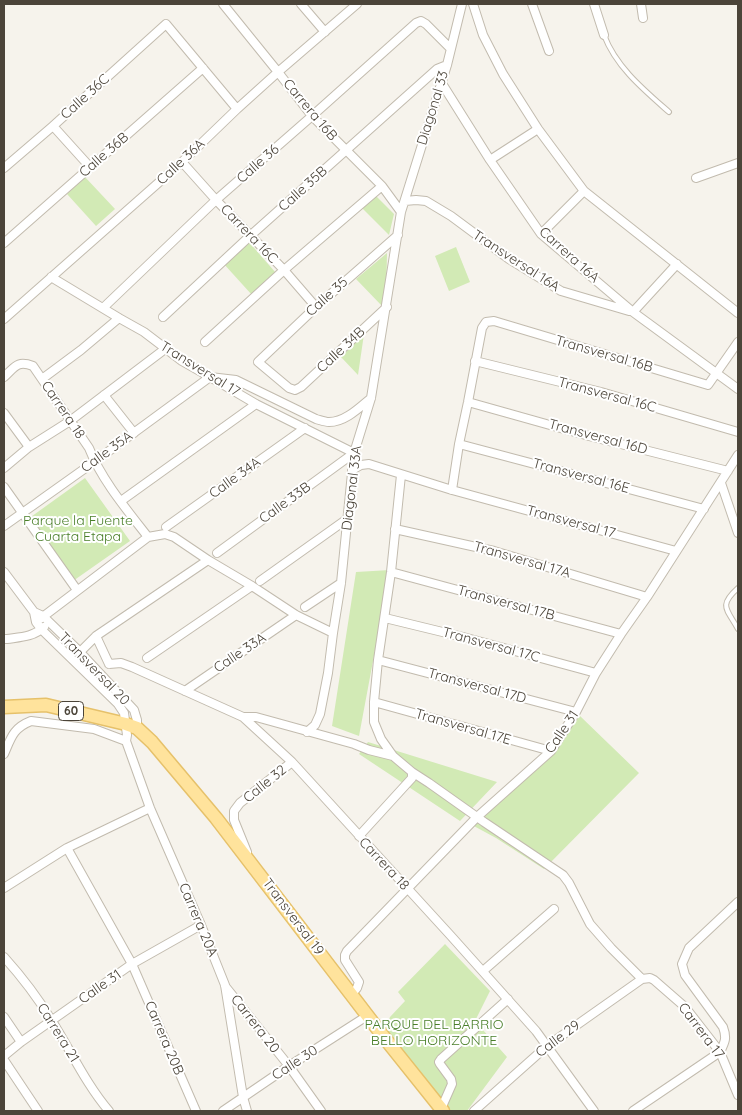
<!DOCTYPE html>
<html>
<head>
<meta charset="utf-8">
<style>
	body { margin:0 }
	#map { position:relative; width:742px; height:1115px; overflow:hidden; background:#f6f3ec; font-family:Quicksand,sans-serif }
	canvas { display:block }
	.frame { position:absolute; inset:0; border:5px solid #4b4439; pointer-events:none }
</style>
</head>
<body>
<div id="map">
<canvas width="742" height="1115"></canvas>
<div class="frame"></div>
</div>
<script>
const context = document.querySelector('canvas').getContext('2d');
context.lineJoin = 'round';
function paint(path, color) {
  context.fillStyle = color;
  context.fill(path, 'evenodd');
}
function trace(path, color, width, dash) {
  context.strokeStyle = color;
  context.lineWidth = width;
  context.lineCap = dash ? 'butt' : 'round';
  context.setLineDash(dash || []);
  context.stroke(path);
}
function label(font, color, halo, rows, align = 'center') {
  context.font = font + ' Quicksand,sans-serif';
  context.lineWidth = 4;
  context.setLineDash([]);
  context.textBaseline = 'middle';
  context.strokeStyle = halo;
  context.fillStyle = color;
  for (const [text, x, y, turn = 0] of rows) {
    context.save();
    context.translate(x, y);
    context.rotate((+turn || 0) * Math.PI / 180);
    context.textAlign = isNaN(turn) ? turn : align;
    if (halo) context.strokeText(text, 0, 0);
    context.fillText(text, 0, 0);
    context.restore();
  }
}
paint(new Path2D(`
	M85,177L115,209L96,226L67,194Z
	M373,193L394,214L389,235L360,206Z
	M248,241L276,273L252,295L223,263Z
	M456,247L470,282L449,291L435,256Z
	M387,253L386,301L382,306L356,279Z
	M364,334L358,375L341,357Z
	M85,478L130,541L73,581L28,519Z
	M390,570L359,736L332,726L356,572Z
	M580,716L639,773L544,869L496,838L472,825Z
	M368,742L497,782L460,821L359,754Z
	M445,944L490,991L475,1021L507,1057L467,1111H441L381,1036L390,1017L405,1001L398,992Z`), '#d2eab5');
const lane = new Path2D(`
	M604,35C616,67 644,90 669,112
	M738,588C718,606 727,609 738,629`);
const street = new Path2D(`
	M223,4L278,72L312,116L382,186L401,212
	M301,4L325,32
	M473,4L483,35L503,74L538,129L584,191L738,313
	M532,4L549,51
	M594,4L604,35
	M641,4L643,18
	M441,82L490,160L541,234L633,312L738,389
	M53,126L90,167
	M490,160L538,129
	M182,162L216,200L284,270L316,307
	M4,168L53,126L166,24L237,109
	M696,178L738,163
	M405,201L416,200L426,201L451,216L509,259L561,291L629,311
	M541,234L584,191
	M4,243L203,68
	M51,277L119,318L144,332L182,361L210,377L256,404L354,453L217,553
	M387,307L301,387L295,390L289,388L258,362L316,307L398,235
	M103,308L216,200L312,116L416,23L421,21L426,24L450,48
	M633,312L677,264
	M163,317L250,236L437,69L447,65
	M4,319L182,162L237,109L278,72L357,4
	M205,342L284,270L382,186
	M475,361L601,392L738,432
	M4,377C15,367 17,360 33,366L89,448C101,479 127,510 148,537
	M42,379L81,350L119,318
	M104,395L134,433
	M468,402L589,436L728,471
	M4,413L29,447
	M459,444L704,509
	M4,468L29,447L70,421L165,349
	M352,470L361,465L369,464L452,490L676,551
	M721,483L738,533
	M4,487L77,590
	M452,490L459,444L468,402L482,328L486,322L494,321L708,385L738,342
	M121,501L256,404
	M4,526L94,462L210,377L236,380L316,419C320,420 325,422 329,422C345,422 359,408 371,398
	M166,527L305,428
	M395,529L494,551L647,597
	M148,537L165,534L174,537L208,560L252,586L296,615L333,633
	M4,572L34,612L36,622L42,630L118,704L124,713L127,735L126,741L150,808L201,925L225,985L243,1097L247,1111
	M391,572L621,634
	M260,581L347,519
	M305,607L341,583
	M34,612L43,616L76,648L134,710L137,720V728L135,729
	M385,618L463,637L596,673
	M40,619L148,537
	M96,636L109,664
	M4,639H7C21,637 33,637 44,627
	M80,652L96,636L208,560
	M147,658L252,586
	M378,660L576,712
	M109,664L121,663L132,667L243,717L292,762L451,936L536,1031L594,1111
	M185,691L296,615
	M374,702L551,751
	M243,717H256L354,744L369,750L393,756L381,739L374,722V702L378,660L391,572L401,475
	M307,732L315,725L320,714L328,673L333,633L341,583L354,453L371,398L401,212L447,65L462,4
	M4,754C11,738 13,728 31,721L94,729L126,741
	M412,772L429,783L484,822L563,875L569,883L590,924L611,948L642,979
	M359,836L412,778V772L393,756
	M67,848L132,964L196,1111
	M247,852L234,820V811L240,803L292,762
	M4,888L67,848L150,808
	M4,957C22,977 38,998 52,1021C71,1051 86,1084 109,1111
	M483,971L554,909
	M225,986L289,1066L321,1111
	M352,994L357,988L359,982L345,960V955L347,951L477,817L551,751L576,712L596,673L621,634L647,597L738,455
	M4,1017L21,1042
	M4,1056L21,1042L132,964L201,925
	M4,1060L38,1111
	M441,1109L452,1084L451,1079L440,1064L439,1062L441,1059L508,999
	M223,1111L289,1066L367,1016
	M474,1111L547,1046L642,979L650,978L654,980L685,1007L720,1052L738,1095
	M633,1111L720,1052C725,1042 727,1038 723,1027L685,975L682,964L689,948L738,902`);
const primary = new Path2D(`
	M4,707L46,705L126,724L137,728L152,742L216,818L383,1036L443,1111`);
trace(lane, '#c2bbae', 6);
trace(street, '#c2bbae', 10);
trace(primary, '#e6c16a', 15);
trace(lane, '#fff', 4);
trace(street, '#fff', 8);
trace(primary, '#ffe39c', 12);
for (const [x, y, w] of [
	[71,711,25]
]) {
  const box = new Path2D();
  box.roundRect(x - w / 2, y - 9.5, w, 19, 4);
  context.fillStyle = '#fff';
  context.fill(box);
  trace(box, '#4b4439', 1);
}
label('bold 12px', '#4b4439', null, [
	["60",71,711]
]);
label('14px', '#4b4439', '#fff', [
	["Calle 36C",85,97,-42],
	["Diagonal 33",433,108,-73],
	["Carrera 16B",310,110,50],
	["Calle 36B",104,155,-41],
	["Calle 36A",181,162,-43],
	["Calle 36",258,164,-41],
	["Calle 35B",303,189,-42],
	["Carrera 16C",249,234,46],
	["Carrera 16A",569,255,42],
	["Transversal 16A",516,261,33],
	["Calle 35",327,297,-42],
	["Calle 34B",341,350,-43],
	["Transversal 16B",604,354,16],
	["Transversal 17",200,369,32],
	["Transversal 16C",607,395,15],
	["Carrera 18",63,410,56],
	["Transversal 16D",598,437,15],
	["Calle 35A",107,452,-36],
	["Transversal 16E",581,476,15],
	["Calle 34A",235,478,-36],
	["Diagonal 33A",352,488,-83],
	["Calle 33B",285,503,-36],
	["Transversal 17",571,522,15],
	["Transversal 17A",522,560,16],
	["Transversal 17B",506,603,15],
	["Transversal 17C",491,645,15],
	["Calle 33A",240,653,-34],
	["Transversal 20",94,669,46],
	["Transversal 17D",477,686,15],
	["Transversal 17E",463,727,16],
	["Calle 31",562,732,-56],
	["Calle 32",265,784,-39],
	["Carrera 18",384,864,47],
	["Transversal 19",293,917,53],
	["Carrera 20A",198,920,67],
	["Calle 31",100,987,-35],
	["Carrera 20",255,1024,52],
	["Carrera 17",701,1031,53],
	["Carrera 21",58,1033,58],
	["Carrera 20B",164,1038,67],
	["Calle 29",558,1039,-37],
	["Calle 30",295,1063,-33]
]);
label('14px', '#4a7f2a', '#fff', [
	["Parque la Fuente",78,521],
	["Cuarta Etapa",78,537],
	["PARQUE DEL BARRIO",434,1025],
	["BELLO HORIZONTE",434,1041]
]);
</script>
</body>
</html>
